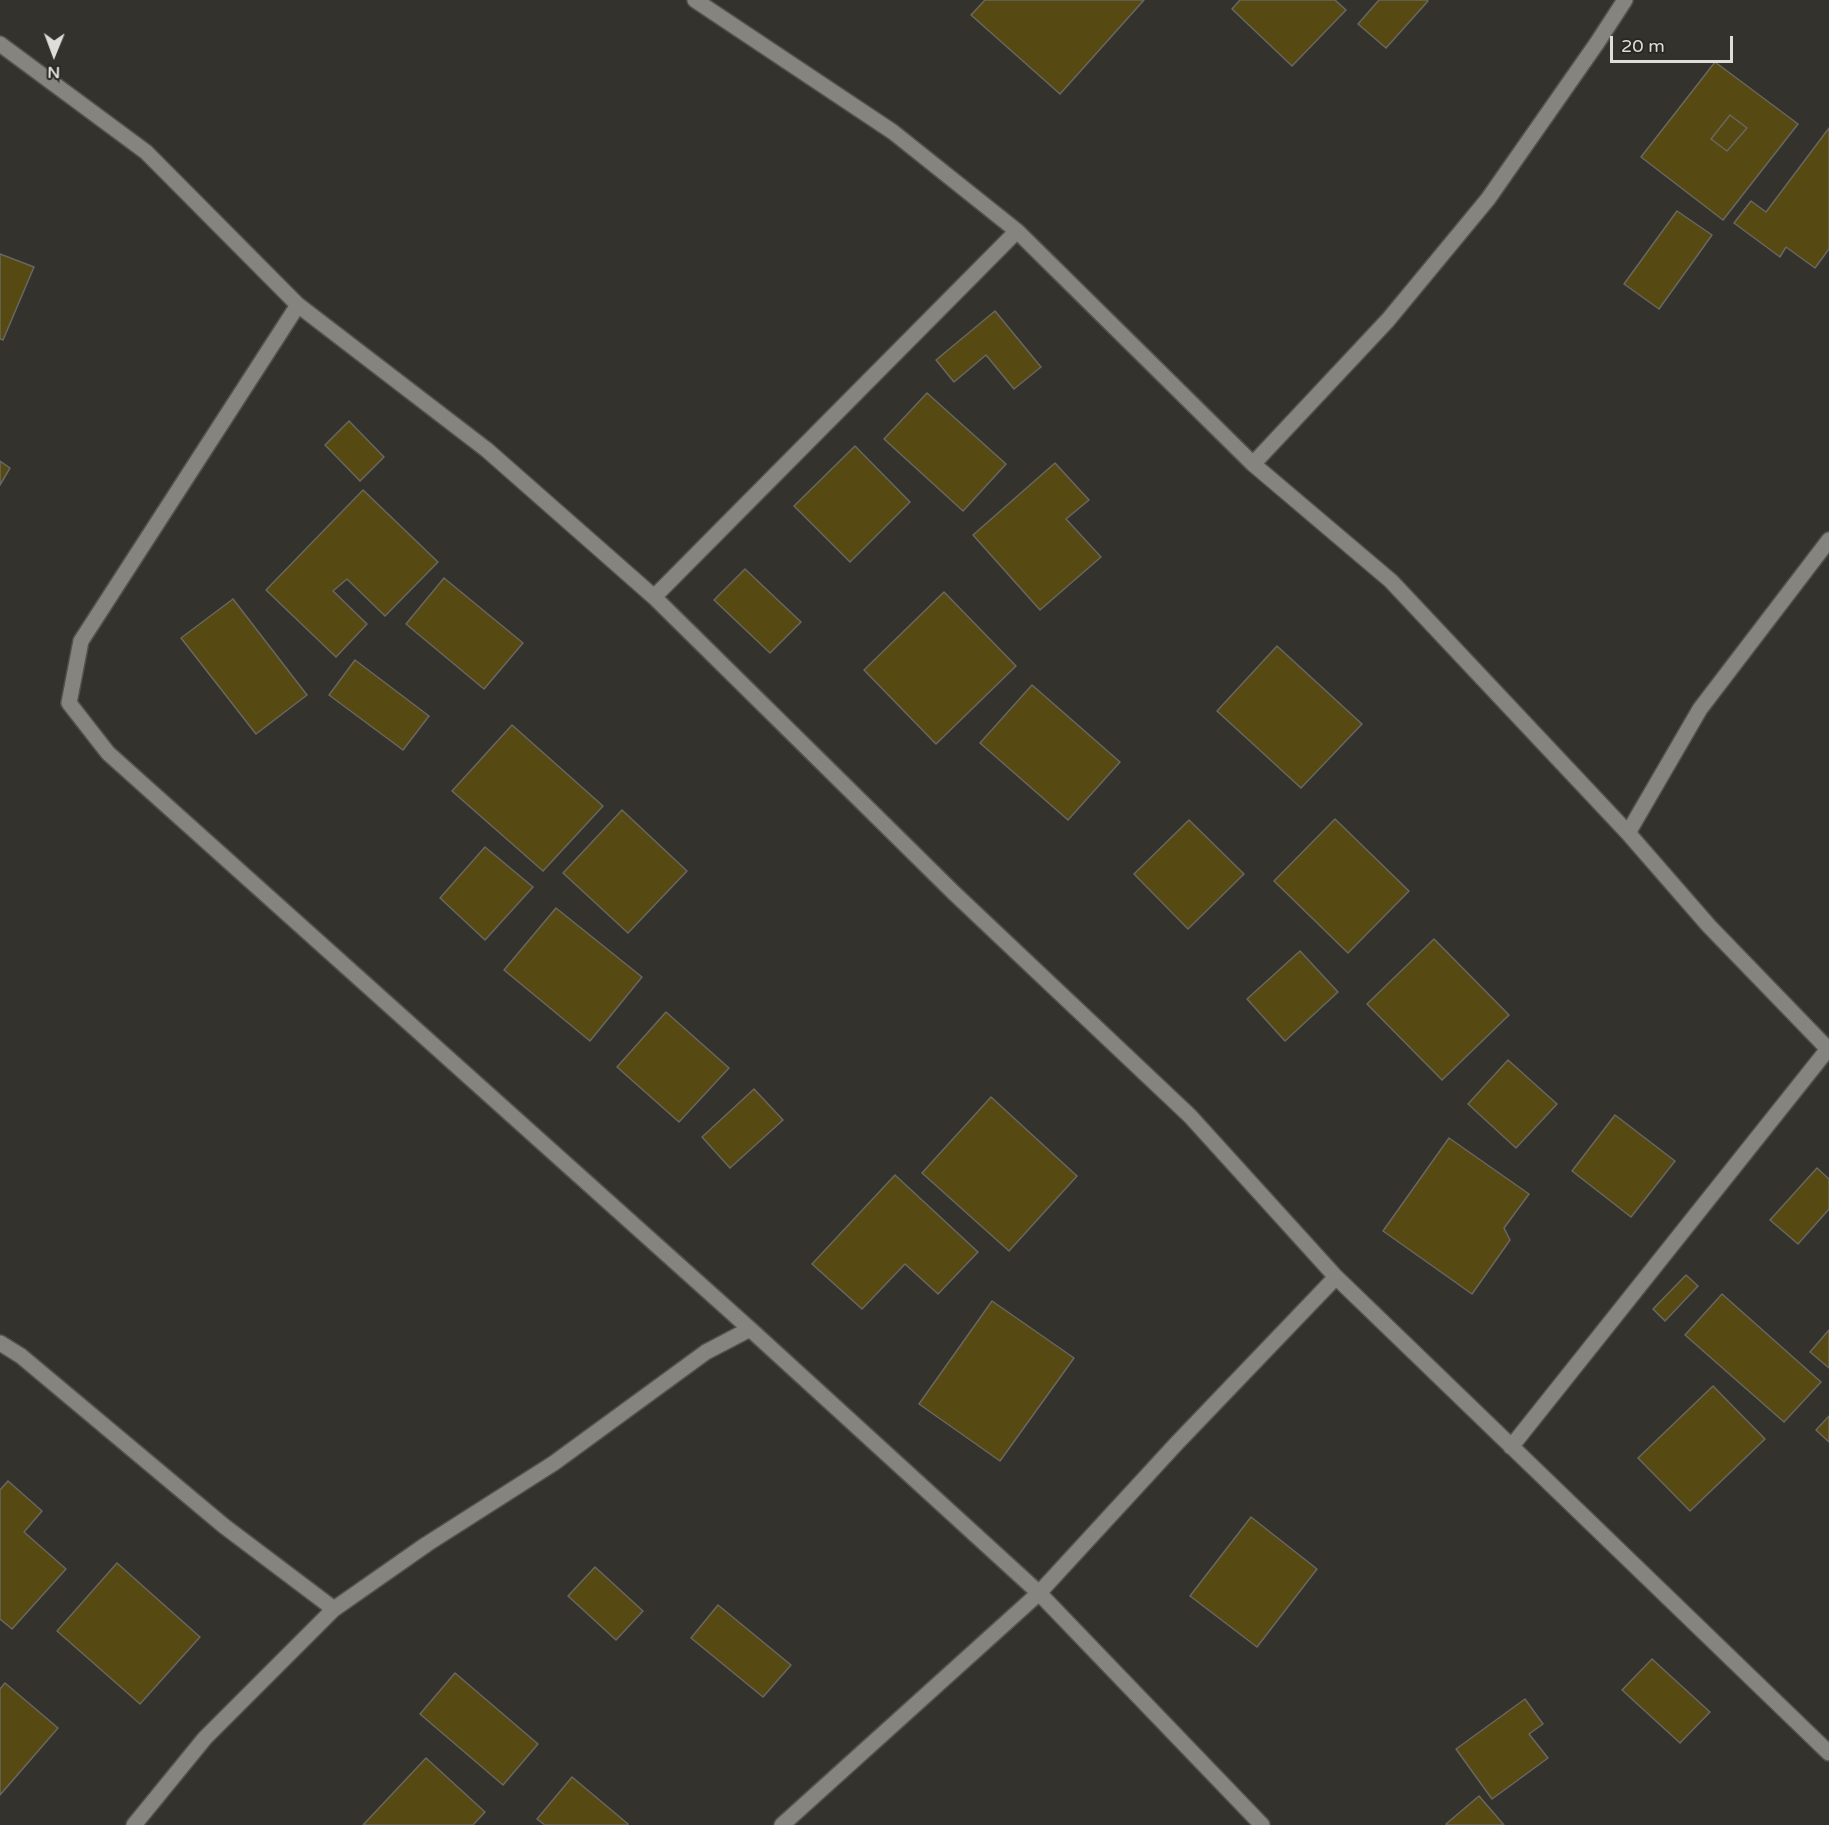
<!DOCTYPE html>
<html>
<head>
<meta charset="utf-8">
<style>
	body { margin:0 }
	#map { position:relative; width:1829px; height:1825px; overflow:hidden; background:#33322d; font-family:"Varela Round",sans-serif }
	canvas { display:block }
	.north { position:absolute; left:24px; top:24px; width:60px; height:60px; -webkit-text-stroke:4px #292823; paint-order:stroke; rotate:181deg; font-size:16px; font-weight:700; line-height:24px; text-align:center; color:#deddda }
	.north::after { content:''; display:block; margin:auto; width:21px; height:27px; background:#deddda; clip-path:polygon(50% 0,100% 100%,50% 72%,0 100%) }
	.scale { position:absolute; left:1610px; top:36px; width:123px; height:27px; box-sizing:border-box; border:3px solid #deddda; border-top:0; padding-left:8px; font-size:18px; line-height:21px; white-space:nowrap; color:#deddda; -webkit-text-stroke:4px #292823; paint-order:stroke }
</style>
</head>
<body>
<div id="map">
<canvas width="1829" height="1825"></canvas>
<div class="north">N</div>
<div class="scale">20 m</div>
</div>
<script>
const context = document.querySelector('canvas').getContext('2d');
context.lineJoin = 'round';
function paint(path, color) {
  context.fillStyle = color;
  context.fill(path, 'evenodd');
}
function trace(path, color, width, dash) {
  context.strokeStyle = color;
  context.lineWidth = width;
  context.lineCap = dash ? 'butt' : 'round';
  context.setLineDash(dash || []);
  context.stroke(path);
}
const building = new Path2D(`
	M985,0H1144L1060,94L971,15Z
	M1240,0H1335L1346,10L1292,66L1232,9Z
	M1379,0H1427L1428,1L1386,48L1358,24Z
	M1715,62L1798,124L1723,220L1641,157ZM1730,115L1747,128L1727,151L1711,139Z
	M1730,115L1747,128L1727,151L1711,139Z
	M1829,128V249L1815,268L1786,247L1780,257L1734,223L1751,201L1766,212Z
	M1677,211L1712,235L1659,309L1624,284Z
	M0,254L34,267L3,340L0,339Z
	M995,311L1041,367L1014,389L986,355L954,382L936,360Z
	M927,393L1006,464L963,511L884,439Z
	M349,421L384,457L360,481L325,445Z
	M855,446L910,502L850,562L794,506Z
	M0,461L10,468L0,485Z
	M1055,463L1089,500L1066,519L1101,557L1040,610L973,535Z
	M363,490L438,562L385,616L347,579L333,591L367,624L336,657L266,590Z
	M745,569L801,622L770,653L714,600Z
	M444,578L523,643L484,689L406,624Z
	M944,592L1016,666L936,744L864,670Z
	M233,599L307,695L256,734L181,638Z
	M1277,646L1362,724L1301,788L1217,711Z
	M355,660L429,716L403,750L329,695Z
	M1032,685L1120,762L1068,820L980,743Z
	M512,725L603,806L543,871L452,791Z
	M622,810L687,871L628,933L563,873Z
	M1335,819L1409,891L1348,953L1274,881Z
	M1189,820L1244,874L1188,929L1134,874Z
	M485,847L533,887L485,940L440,898Z
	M556,908L642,977L590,1041L504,970Z
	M1434,939L1509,1015L1442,1080L1367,1004Z
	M1300,951L1338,992L1285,1041L1247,999Z
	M666,1012L729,1068L679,1122L617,1067Z
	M1508,1060L1557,1104L1516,1148L1468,1104Z
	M754,1089L783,1120L730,1168L702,1137Z
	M991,1097L1077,1176L1009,1251L922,1173Z
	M1615,1115L1675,1161L1631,1217L1572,1171Z
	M1449,1138L1529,1194L1504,1228L1510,1240L1472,1294L1383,1231Z
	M1817,1168L1829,1179V1209L1798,1244L1770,1220Z
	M895,1175L978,1252L938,1294L905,1264L862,1309L812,1264Z
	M1686,1275L1698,1286L1665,1321L1653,1309Z
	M1722,1294L1821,1382L1784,1422L1685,1335Z
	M992,1301L1074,1358L1000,1461L919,1404Z
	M1829,1330V1368L1810,1352Z
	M1713,1386L1765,1439L1690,1511L1638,1458Z
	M1829,1416V1442L1816,1430Z
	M8,1481L42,1511L24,1532L66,1569L12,1629L0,1619V1490Z
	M1251,1517L1317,1569L1257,1647L1190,1596Z
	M117,1563L200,1637L140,1704L57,1631Z
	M595,1567L643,1611L616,1640L568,1596Z
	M718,1605L791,1665L763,1697L691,1638Z
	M1652,1659L1710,1712L1680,1743L1622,1690Z
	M455,1673L538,1744L503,1785L420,1714Z
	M5,1683L58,1728L0,1795V1689Z
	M1525,1699L1543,1724L1529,1734L1548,1758L1492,1799L1456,1749Z
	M426,1758L485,1812L473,1825H363Z
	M572,1777L628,1824V1825H545L537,1819Z
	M1479,1796L1504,1825H1446V1824Z`);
paint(building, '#574912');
trace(building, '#696761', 1.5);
const minor = new Path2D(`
	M695,0L893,132L1017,231L1253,464L1391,581L1628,833L1709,926L1829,1050
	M0,44L146,152L298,305L487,450L654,597L954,893L1190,1116L1336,1277L1829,1753
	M298,305L81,641L69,703L108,753L750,1329
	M1253,464L1388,320L1488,199L1597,43L1625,0
	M654,597L1017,231
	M1628,833L1700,709L1829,540
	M0,1343L21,1356L224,1526L334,1609
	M1511,1447L1828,1049
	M134,1825L205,1738L334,1609L427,1544L554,1463L706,1352L750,1329L1039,1593L1262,1825
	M782,1825L1039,1593L1177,1443L1336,1277`);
trace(minor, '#52514c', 18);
trace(minor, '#86847e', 15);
</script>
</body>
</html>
